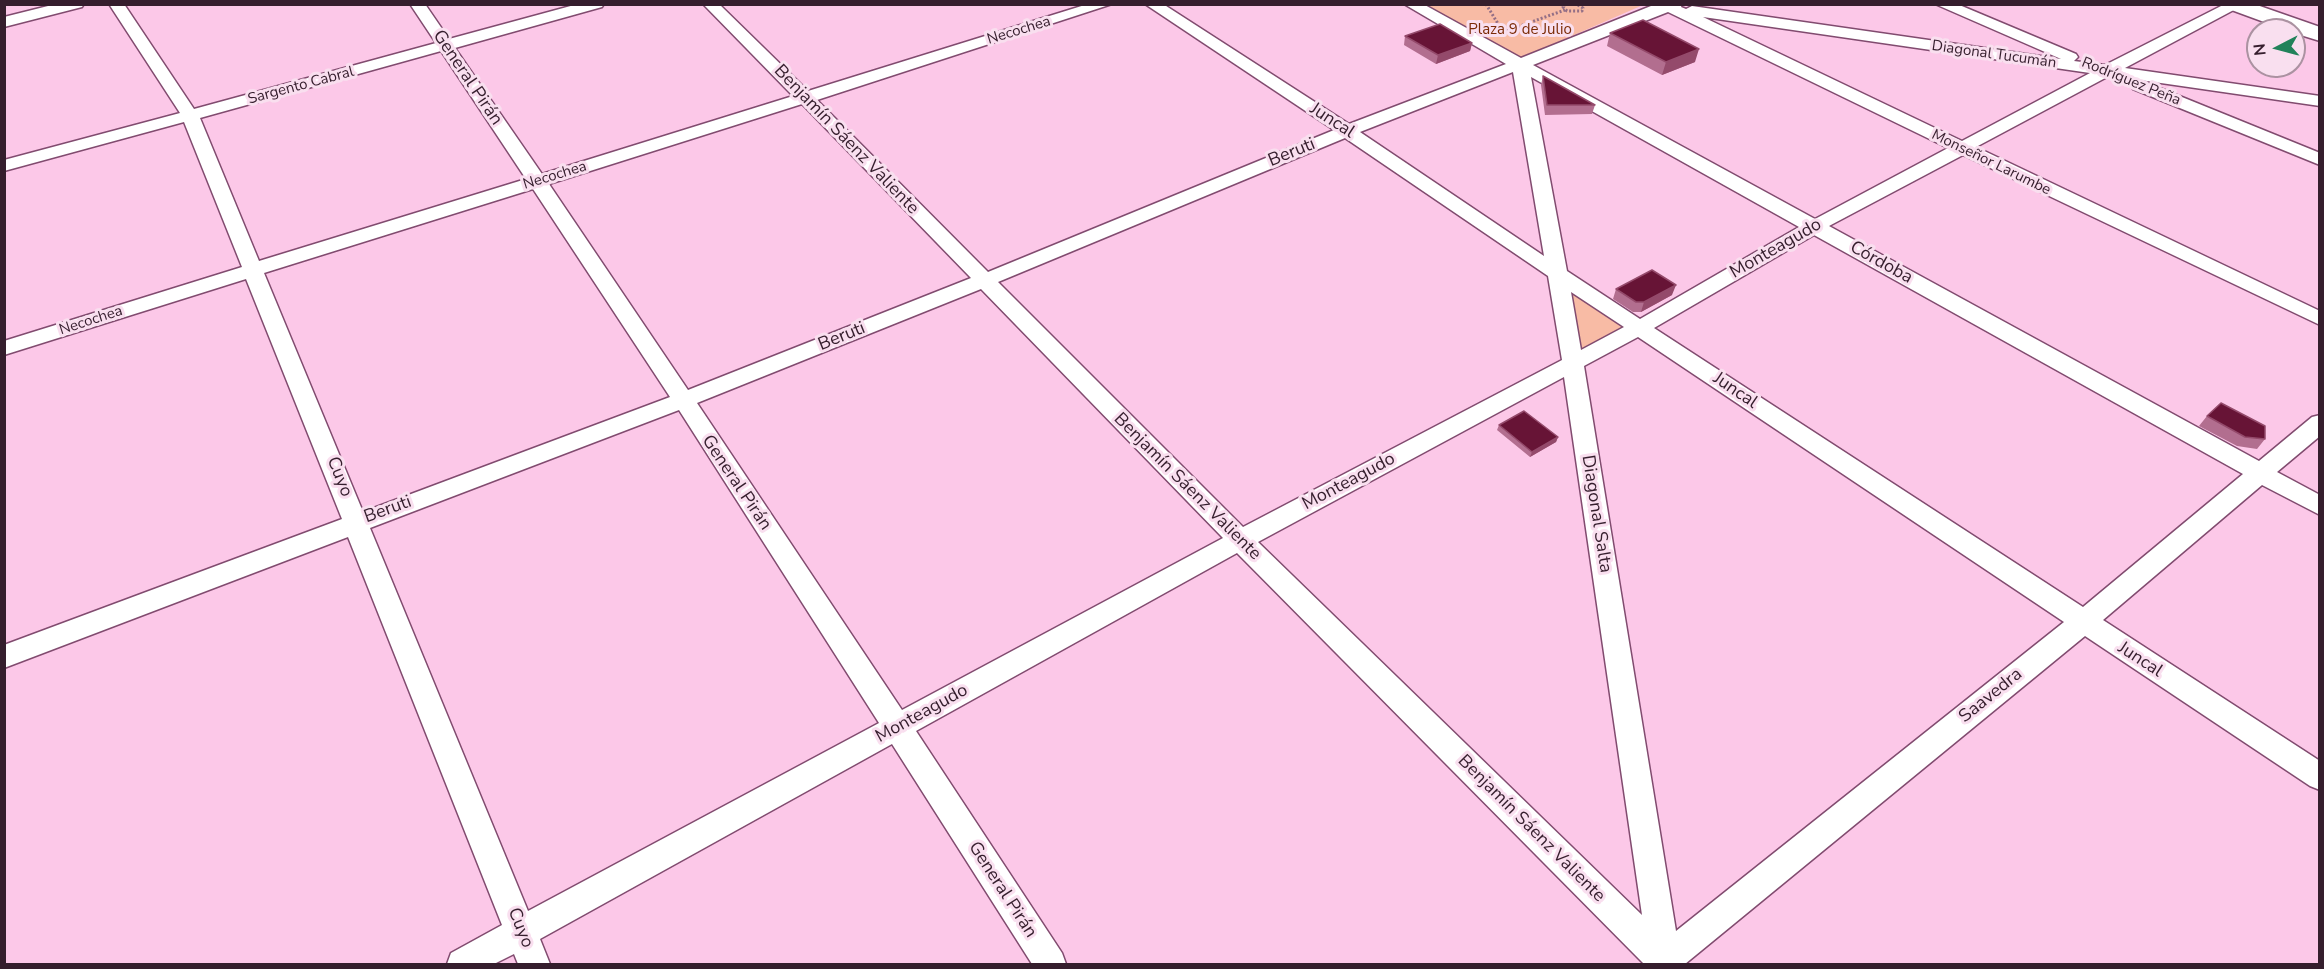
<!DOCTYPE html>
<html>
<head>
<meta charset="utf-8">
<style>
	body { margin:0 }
	#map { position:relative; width:2324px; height:969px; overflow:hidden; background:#fcc8e8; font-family:"Nunito Sans",sans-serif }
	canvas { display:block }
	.frame { position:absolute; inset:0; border:6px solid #351e2d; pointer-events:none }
	.north { position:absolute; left:2246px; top:18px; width:60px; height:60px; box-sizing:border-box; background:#f9dfef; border:2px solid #ab92a1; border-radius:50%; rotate:264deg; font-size:16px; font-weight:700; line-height:24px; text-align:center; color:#351e2d }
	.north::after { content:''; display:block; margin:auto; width:21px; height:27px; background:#22825a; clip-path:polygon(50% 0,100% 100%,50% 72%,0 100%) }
</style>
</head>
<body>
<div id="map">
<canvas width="2324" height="969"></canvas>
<div class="frame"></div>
<div class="north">N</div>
</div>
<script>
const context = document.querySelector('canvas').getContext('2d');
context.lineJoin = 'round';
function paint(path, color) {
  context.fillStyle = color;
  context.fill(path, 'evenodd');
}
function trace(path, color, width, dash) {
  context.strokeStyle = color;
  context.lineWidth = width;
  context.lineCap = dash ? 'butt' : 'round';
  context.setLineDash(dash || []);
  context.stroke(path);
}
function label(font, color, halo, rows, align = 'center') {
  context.font = font + ' "Nunito Sans",sans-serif';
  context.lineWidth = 6;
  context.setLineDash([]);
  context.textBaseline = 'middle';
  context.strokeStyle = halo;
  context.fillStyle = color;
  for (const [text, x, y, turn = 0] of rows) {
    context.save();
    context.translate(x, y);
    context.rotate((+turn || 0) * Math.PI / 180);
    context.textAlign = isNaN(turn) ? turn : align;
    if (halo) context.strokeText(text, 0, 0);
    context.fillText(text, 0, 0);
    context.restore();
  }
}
paint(new Path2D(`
	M1420,5H1643L1519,59Z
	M1559,275L1639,328L1573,363Z`), '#f8bba5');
const street = new Path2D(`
	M56,4H84L82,7L4,27V17Z
	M109,4H124L194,109L436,43L410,4H425L449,39L578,4H604L602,7L455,48L542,174L793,96L703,4H719L808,91L1088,4H1112L817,100L988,272L1334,130L1145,4H1163L1349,124L1506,64L1404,4H1423L1521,58L1656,4H1682L1681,7L1686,9L1692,6L2061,59L1935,4H1957L2076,54L2078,57L2074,61L2105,65L2225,4H2245L2125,68L2320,96V106L2140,80L2320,153V165L2133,89L2131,85L2139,80L2109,76L1976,147L2320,311V325L1963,155L1829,226L2259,461L2312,417L2320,415V436L2277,472L2320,495V515L2262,485L2103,620L2320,761V790L2310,786L2085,636L1685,964H1644L1237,553L916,731L1062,953L1066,964H1032L892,744L540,939L550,964H518L514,954L494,964H447L451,953L502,925L348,537L4,668V645L342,519L246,279L4,355V341L242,267L184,122L4,171V160L180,113ZM1668,12L1948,148L1815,219L1533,65ZM1703,17L2090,73L1962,141ZM441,51L526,179L259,261L200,118ZM1513,72L1544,256L1360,132ZM1531,77L1799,227L1640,319L1567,271ZM802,104L971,278L688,390L549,184ZM1345,138L1548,276L1562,360L1243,527L998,282ZM533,189L670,397L363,512L264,273ZM1814,235L2243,474L2083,607L1654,328ZM981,289L1223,538L902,710L697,403ZM1571,292L1624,327L1581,350ZM1638,337L2064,622L1676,931L1584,366ZM1564,377L1642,915L1258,542ZM679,410L879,723L528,911L370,528Z`);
const secondary = new Path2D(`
	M2223,4H2254L2320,27V41L2294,33V30H2286L2226,8Z`);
trace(street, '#814b6f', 3);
trace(secondary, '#814b6f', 3);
trace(new Path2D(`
	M1486,4L1503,32
	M1566,4L1563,7L1567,11H1582L1583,8L1576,4
	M1503,32L1565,10`), '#946f86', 3, [2, 2]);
paint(street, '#fff');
paint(secondary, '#fff');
paint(new Path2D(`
	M1610,33L1695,62L1662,75L1607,46Z
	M1405,36L1472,43L1470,51L1436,64L1404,45Z
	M1543,76L1595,105L1592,114L1545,115L1541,85Z
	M1616,289L1672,295L1641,312H1633L1613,299Z
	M2207,416L2265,439L2257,449L2237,446L2199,426Z
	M1499,425L1558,437L1556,442L1530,457L1497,430Z`), '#b26e8f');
paint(new Path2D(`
	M1472,43L1470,51L1436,64L1438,55Z
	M1699,49L1695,62L1662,75L1666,62Z
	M1676,285L1672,295L1641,312L1644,302Z
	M1558,437L1556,442L1530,457L1532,452Z`), '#944a6b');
const building = new Path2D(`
	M1643,20L1699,49L1666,62L1610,33Z
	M1440,24L1472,43L1438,55L1405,36Z
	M1543,76L1595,105H1547Z
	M1652,270L1676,285L1644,302H1636L1616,289Z
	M2221,403L2265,426V439L2245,437L2207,416Z
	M1524,411L1558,437L1532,452L1499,425Z`);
paint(building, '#671436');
trace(building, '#944a6b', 1.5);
label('15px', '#7b2b06', '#f9dfef', [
	["Plaza 9 de Julio",1520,30]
]);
label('15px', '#351e2d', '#f9dfef', [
	["Necochea",1019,31,-17],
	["Diagonal Tucumán",1994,55,8],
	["Rodríguez Peña",2131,82,22],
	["Sargento Cabral",301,86,-15],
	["Monseñor Larumbe",1991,163,26],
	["Necochea",555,176,-17],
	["Necochea",91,321,-18]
]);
label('18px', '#351e2d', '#f9dfef', [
	["General Pirán",467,78,56],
	["Juncal",1332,121,33],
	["Benjamín Sáenz Valiente",846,140,46],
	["Beruti",1292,153,-22],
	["Monteagudo",1776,249,-30],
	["Córdoba",1881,263,29],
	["Beruti",842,337,-22],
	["Juncal",1735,391,34],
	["Cuyo",339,477,68],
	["Monteagudo",1349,482,-28],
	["General Pirán",736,483,56],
	["Benjamín Sáenz Valiente",1187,487,45],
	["Beruti",388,510,-20],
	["Diagonal Salta",1596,514,81],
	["Juncal",2140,660,33],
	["Saavedra",1991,696,-39],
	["Monteagudo",922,714,-29],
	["Benjamín Sáenz Valiente",1531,829,45],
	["General Pirán",1002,890,57],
	["Cuyo",520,928,68]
]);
</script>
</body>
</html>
